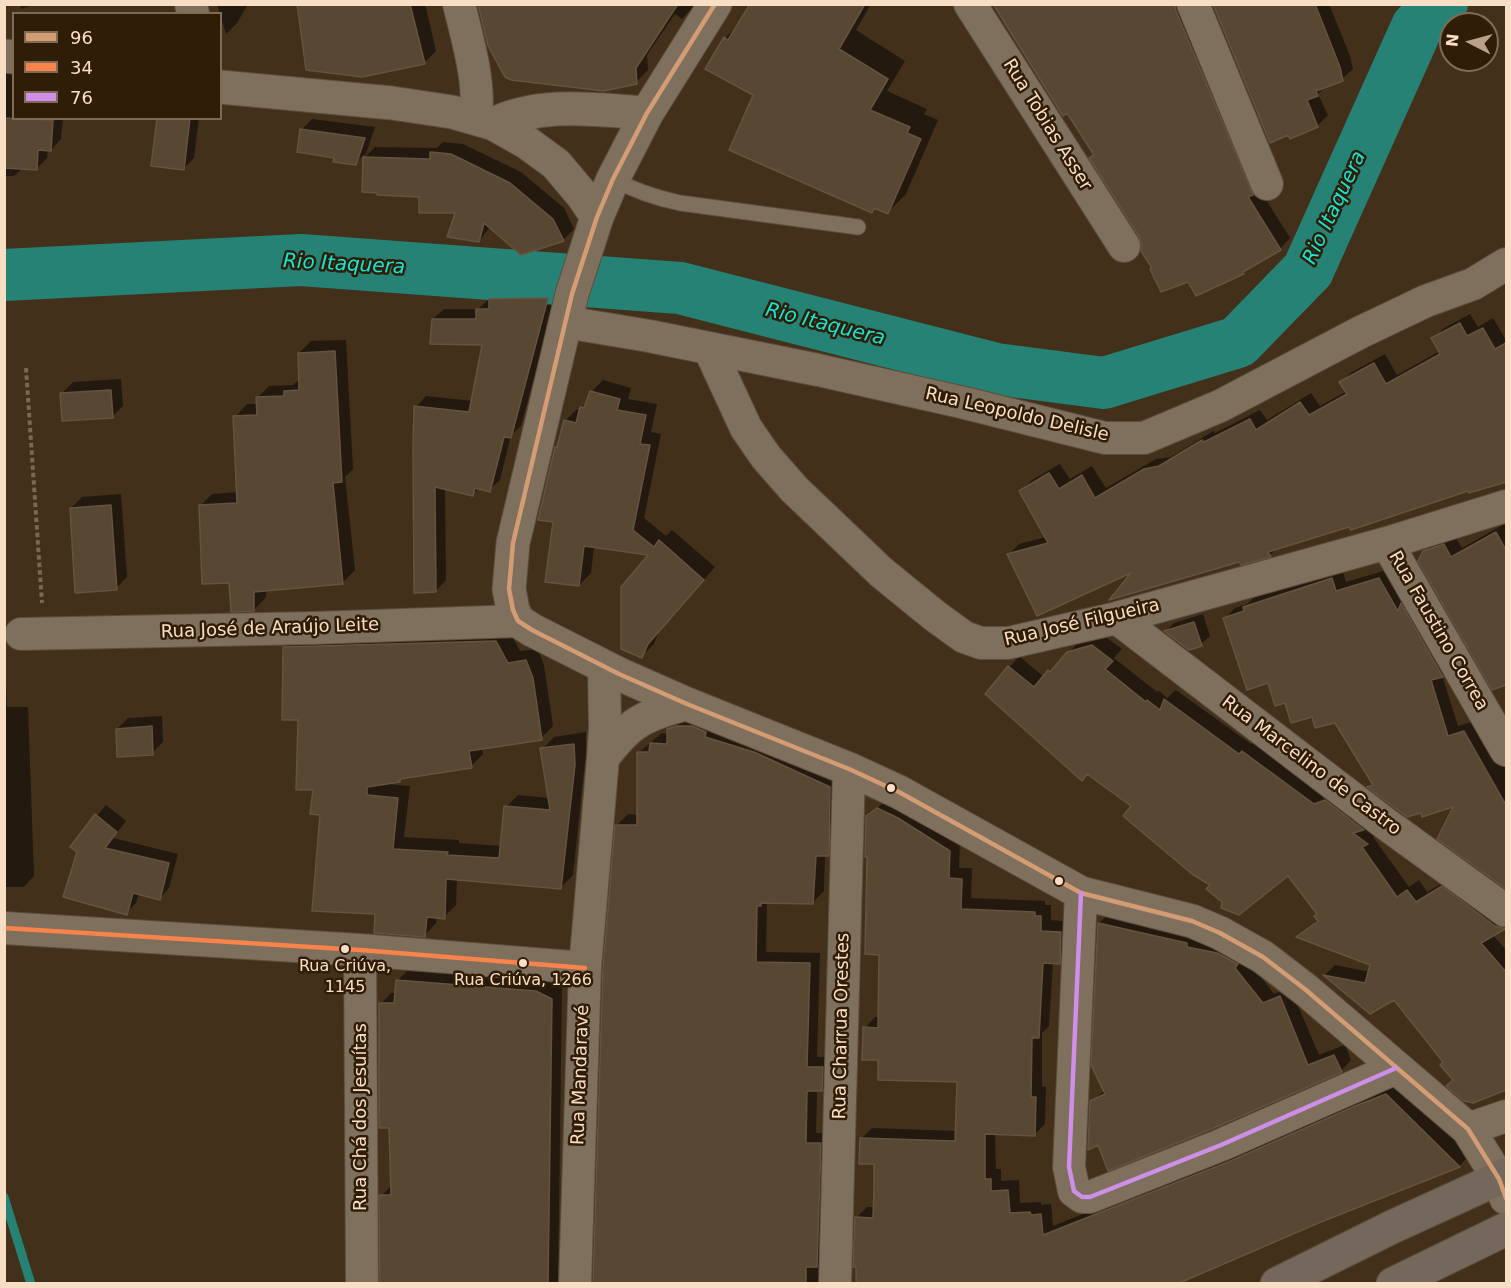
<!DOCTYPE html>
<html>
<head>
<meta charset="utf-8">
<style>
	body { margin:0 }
	#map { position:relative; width:1511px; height:1288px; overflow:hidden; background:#42301b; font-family:"DejaVu Sans",sans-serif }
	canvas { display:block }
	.frame { position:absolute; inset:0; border:6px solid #f9dec6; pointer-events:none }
	.legend { position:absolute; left:12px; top:12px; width:210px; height:108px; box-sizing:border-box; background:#301d08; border:2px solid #806a54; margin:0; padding:8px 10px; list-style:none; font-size:18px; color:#f9dec6 }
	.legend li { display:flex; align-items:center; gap:12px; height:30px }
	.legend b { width:30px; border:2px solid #806a54 }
	.north { position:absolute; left:1439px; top:12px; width:60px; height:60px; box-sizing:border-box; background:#301d08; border:2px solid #806a54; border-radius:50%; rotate:276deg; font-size:16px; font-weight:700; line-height:24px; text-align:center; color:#f9dec6 }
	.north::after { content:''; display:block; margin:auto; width:21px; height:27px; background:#b9a18a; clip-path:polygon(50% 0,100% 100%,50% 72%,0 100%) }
</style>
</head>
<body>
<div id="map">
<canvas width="1511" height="1288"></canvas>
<div class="frame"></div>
<ul class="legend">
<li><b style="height:8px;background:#d39c74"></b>96</li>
<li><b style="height:8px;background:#f8844c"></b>34</li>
<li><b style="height:8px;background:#ce8fe9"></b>76</li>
</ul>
<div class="north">N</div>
</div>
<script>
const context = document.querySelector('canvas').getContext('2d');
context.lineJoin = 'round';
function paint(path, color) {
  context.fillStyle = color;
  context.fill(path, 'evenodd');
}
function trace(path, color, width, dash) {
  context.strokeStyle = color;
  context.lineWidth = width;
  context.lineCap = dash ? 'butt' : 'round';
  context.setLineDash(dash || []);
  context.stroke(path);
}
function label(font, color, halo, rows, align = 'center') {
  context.font = font + ' "DejaVu Sans",sans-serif';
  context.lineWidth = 5;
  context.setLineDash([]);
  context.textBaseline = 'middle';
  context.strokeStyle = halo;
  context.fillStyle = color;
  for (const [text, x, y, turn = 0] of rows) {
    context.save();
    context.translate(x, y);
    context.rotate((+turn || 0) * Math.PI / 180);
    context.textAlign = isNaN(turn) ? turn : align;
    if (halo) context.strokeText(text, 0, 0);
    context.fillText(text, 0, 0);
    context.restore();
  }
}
paint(new Path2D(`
	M20,4H36L21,9Z
	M217,4H248L237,23L226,34Z
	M298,4H425L436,51L424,63Z
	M479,4H696L682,19L675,14L647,55L648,70L636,82Z
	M752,4H871L856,30L905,61L887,91L927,109L924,114L938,120L906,194L888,212L876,207L872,211L755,94L725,38L741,23Z
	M995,4H1189L1258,187L1290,238L1280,249L1248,268L1243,273L1189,280L1153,268L1141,236L1091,158L1095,154Z
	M1214,4H1329L1350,56L1353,69L1342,79L1327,85L1318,94L1328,115L1317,126Z
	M4,68L14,69V118H63L61,139L51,150L48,149L47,158L37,168H23L14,176H4Z
	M159,118H199L194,158L183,169Z
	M312,119L375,127L365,157L375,147L437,148L443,142L463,144L521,172L564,208L574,229L563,240L491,226L479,241L457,212L421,195L364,191L365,154L355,163L335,157L301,130Z
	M501,289H558L521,426L511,435L500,480L489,490L479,488L472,495L445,488L446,580L436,591L416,407L426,396L473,401L484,343L433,319L444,309H478Z
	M1470,314L1478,327L1493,318L1506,340V480L1470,491L1469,489L1278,547L1270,555L1240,560L1137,569L1009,554L1019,544L1046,537L1021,491L1032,480L1060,464L1070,479L1092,466L1106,488L1156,459L1171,457L1213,431L1215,433L1260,410L1267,420L1311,393L1320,406L1347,391L1341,382L1352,372L1385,354L1397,375L1440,351L1433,339L1444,328Z
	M346,340L353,469L345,477L355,570L343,582L266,590V597L254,610L230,581L200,506L212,494L238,492L235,417L247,404H257V398L269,386L293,385L300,379L299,353L311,341Z
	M121,379L123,406L112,417L62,393L73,382Z
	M603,380L631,388L628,399L657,404L651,432L661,434L644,518L666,536L672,530L715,567L659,631L654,644L642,656L650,554L594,546L591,573L579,585L554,521L556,448L559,445L565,421L577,409L581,410L588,401L591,392Z
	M121,494L127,577L116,588L71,508L82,497Z
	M1506,523V683L1493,688L1424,552L1435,541L1454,535L1462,548Z
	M1342,569L1346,582L1390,569L1452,665L1442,675L1458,726L1475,721L1506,755V887L1439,839L1456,805L1422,811L1369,787L1374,783L1336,721L1313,715L1286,701L1269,681L1225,618L1235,608L1247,604L1255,597Z
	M1203,614L1210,636L1201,644L1166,631L1174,623Z
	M508,629L520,651L538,649L544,665L553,726L541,738L482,747L483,754L471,766L403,777L399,781L387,784L410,786L404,837L459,840V843L502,846L506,807L518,795L549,798L542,749L554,737L586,732V752L573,875L561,887L457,878L456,905L444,917H437L436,923L424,936L377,913L322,814L314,789L285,647L297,635Z
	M1103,635L1122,649L1114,658L1157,692L1158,690L1167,698L1176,690L1251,744L1254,741L1377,832L1373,837L1409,887L1419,880L1427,892L1453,877L1503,924L1493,935L1506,950V1092L1454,1080L1445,1062L1394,998L1370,1013L1325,975L1335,965L1370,972L1372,964L1299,936L1318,919L1319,913L1288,874L1213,884L1133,806L987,694L1019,656L1044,677L1079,642Z
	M4,641L7,707H28L34,876L24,887H4Z
	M162,716L163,742L152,753L117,729L128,718Z
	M680,718L841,776L839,844L828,854H825L824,891L813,902L767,901L766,952L820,953L817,1057H833V1079L822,1090L817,1089L816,1133H831V1284H593L617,825L628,814L638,815V753L662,733L668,734V730Z
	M889,798L960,840L959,868H972L971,898L1045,901V905H1051V920L1071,922L1070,952L1059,962H1053L1049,1026L1042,1033V1086L1046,1087L1045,1124L1034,1135L995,1133L996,1169H1001V1181L1019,1180L1020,1203L1041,1202V1205L1051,1204L1053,1226L1240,1151L1397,1084L1470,1155L1460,1165L1174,1284H855L856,1218L867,1207H875L876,1163L861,1139L872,1128L957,1131L958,1080L880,1059L865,1028L875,1017H879L881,953L869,855L867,817Z
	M106,805L126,821L113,838L178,854L169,888L160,898L139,893L136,903L126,913L79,851L72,846Z
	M1110,913L1197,932L1245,956L1274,994L1290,987L1319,1055L1345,1045L1351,1060L1341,1071L1091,1102L1105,1090L1099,923Z
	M408,970L547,981L562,988L558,1284H381V1196L392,1185L391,1127L381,1004L391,993H396L397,981Z`), '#0007');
trace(new Path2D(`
	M4,1197L31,1284`), '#278276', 9);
trace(new Path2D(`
	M4,275L301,260L680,288L996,369L1104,383L1238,342L1308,270L1417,27L1442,4`), '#278276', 52);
const building = new Path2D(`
	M297,4H410L425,64L362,77L306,70Z
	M478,4H678L636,68L637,84L604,91L511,80L505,77L488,46Z
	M750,4H865L839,49L888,79L870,110L910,127L907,133L921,139L888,214L874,208L872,213L729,150L753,95L705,69L724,37L728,40Z
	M993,4H1175L1176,11L1253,195L1248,197L1281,250L1243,272L1244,274L1196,296L1188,282L1161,292L1150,269L1152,268L1141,251L1142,245L1139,236L1089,158L1094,155L1067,113L1063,116Z
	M1213,4H1315L1340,67L1343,81L1316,91L1318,96L1307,100L1318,127L1290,139L1288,135L1270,143Z
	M4,118L53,120L51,151L38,150L37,170L4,168Z
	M157,118H190L184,170L151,166Z
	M300,129L365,138L356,165L333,162L334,158L297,152Z
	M430,152L451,154L510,183L553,219L564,241L521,255L484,223L479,242L447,237L455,213H419V197L377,195V193L362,192L363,157L430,159Z
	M548,298L511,438L504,437L490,492L475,488L473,496L435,487L436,592L414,593L413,446L414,406L469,412L482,345L430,344L432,319H476V309H489V299Z
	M1460,323L1467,336L1483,328L1495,349L1506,343V482L1469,493L1468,491L1351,530L1349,527L1268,552L1271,557L1241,565L1239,562L1109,600L1131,573L1037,616L1007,554L1048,543L1019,491L1049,473L1059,489L1082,475L1095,498L1144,469L1159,466L1202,440L1204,442L1250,419L1256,430L1300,402L1309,415L1347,394L1339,382L1374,363L1386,384L1440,354L1431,338Z
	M335,351L342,482L333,483L343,584L254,592V611L231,612L229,583L202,584L199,505L237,503L233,416L257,415L256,397L284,396V391L299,390L298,353Z
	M111,390L113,418L62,421L60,393Z
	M590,391L620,399L617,410L646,415L640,444L650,445L633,530L654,547L659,540L704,580L648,644L642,658L621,649V587L648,555L584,546L579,586L545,582L553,522L538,520L555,447H557L564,420L576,423L580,407L584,408Z
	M111,505L117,590L75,593L70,508Z
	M1496,532L1506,550V685L1492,690L1418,561L1423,551L1444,544L1451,557Z
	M1332,578L1336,591L1379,578L1398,611L1401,603L1443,677L1431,680L1448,736L1464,731L1506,805V889L1437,839L1453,807L1422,817L1421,813L1407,817L1367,787L1373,785L1335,723L1315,728L1312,717L1291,723L1285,703L1275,706L1268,683L1247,690L1223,618L1244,611L1243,607Z
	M1194,622L1202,646L1189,650L1164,631Z
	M496,641L508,663L526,660L533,678L542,740L469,751L472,768L400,779V782L367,787V795L398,798L393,849L448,852L447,855L499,858L504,806L550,810L540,748L574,744L575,765L561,889L446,879L445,919L427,917L425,937L374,933L375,914L312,911L320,815L310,814L313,790H296L298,720H282L283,647Z
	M1092,645L1113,661L1105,669L1146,702L1147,700L1160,710L1164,699L1239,754L1242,751L1314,804L1325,800L1364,830L1353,833L1368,844L1362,847L1397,897L1407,890L1416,902L1442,886L1495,926L1505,929L1481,943L1506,972V1090L1473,1103L1464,1101L1446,1086L1453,1080L1440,1065L1443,1062L1394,1000L1370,1014L1323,975L1365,983L1370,965L1296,937L1318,921L1314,916L1317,914L1288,876L1239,915L1221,908L1222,902L1206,889L1210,885L1192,874L1123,816L1131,806L1087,774L1082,781L985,694L1008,666L1034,687L1048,670L1050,672L1067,652Z
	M152,726L153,755L117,757L116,729Z
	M676,726H692L706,732L705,737L754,752L830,787L829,856H816L813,904L761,903V906H757L756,962L810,963L807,1067H823L822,1091H807L806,1143H821L817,1267H806V1284H593L603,969L615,825H637V752H649L650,743L667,744V729Z
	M877,808L898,818L950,851L949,878L962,879L961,909L1035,912V916H1041V931L1061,932L1060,964L1043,963L1039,1038H1032L1031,1097H1036L1035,1136L985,1134V1179H991V1191L1008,1190L1010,1213L1030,1212L1031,1215L1041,1214L1043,1235L1228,1162L1355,1106L1386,1094L1460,1167L1321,1222L1177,1284H856V1267H853L855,1217L873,1218L874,1188V1164H859L860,1138L955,1141L957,1082L878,1080V1060H862L863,1027L878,1028L879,955L865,954L867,857H865L866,816Z
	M95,814L117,832L105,848L169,863L160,900L133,893L127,915L63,897L77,852L70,847Z
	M1098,923L1187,943V947L1217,953L1238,964L1235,968L1263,1003L1280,996L1308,1065L1334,1055L1342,1072L1214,1128L1108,1171L1098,1145L1088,1150L1090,1101L1105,1094L1091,1065Z
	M396,980L536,991L552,999L548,1284H380L379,1195H391L389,1128H379V1003H394Z`);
paint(building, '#584732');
trace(building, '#655340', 1.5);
const lane = new Path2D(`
	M613,179C635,191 656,198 680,203L858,227`);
const street = new Path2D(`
	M191,4L193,14
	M459,4C468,42 480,80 476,118
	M970,4L1124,246
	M1193,4L1267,184
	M565,322L649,336L818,370L965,403L1105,438H1144L1220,406L1361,332L1426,301L1473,284L1506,264
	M709,348L746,428L766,457L794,489L881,572L935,616L964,637L981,643H1008L1117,618L1387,543L1506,506
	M1387,543L1506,750
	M1117,618L1386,824L1506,911
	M21,634L313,628L518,621
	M603,758C632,720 642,717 687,704
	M1081,893L1069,1167L1074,1191L1082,1197H1090L1221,1145L1396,1068
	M4,928L360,950L585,968
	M360,950L362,1284
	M1468,1129L1506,1116
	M575,1284L585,968L603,758L605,727L604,667
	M835,1284L849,769`);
const secondary = new Path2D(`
	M715,4L647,113L613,179L597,217L572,294L513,543L509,589L513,610L518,621L532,630L619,674L687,704L849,769L899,792L1081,893L1192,921L1220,933L1263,957L1306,990L1468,1129L1499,1179L1506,1198
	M4,56L14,57
	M220,87L392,103L452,112L494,124L526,142L556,164L583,196L597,217
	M494,124C541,101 597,110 647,113`);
const primary = new Path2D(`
	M1277,1284L1392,1227L1506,1175
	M1393,1284L1506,1229`);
trace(lane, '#5d4d3d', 17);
trace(street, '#5d4d3d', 34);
trace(secondary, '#5d4d3d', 35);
trace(primary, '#5d4d3d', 35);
trace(new Path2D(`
	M26,368L42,603`), '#786858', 4, [4.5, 3]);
trace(lane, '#7f6f5d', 15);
trace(street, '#7f6f5d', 32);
trace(secondary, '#7f6f5d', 33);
trace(primary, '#74675b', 33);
trace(new Path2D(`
	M715,4L647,113L613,179L597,217L572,294L513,543L509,589L513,610L518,621L532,630L619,674L687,704L849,769L899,792L1081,893L1192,921L1220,933L1263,957L1306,990L1468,1129L1499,1179L1506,1198`), '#d39c74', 4.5);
trace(new Path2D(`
	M4,928L360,950L585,968`), '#f8844c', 4.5);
trace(new Path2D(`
	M1081,893L1069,1167L1074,1191L1082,1197H1090L1221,1145L1396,1068`), '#ce8fe9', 4.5);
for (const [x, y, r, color] of [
	[891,788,5,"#f9dec6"],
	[1059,881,5,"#f9dec6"],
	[345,949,5,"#f9dec6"],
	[523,963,5,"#f9dec6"]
]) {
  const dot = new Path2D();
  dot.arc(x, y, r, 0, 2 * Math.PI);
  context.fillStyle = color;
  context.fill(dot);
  trace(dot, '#301d08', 2);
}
label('16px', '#f9dec6', '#301d08', [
	["Rua Criúva,",345,967],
	["1145",345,988],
	["Rua Criúva, 1266",523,981]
]);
label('18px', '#f9dec6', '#301d08', [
	["Rua Tobias Asser",1047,125,58],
	["Rua Leopoldo Delisle",1017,415,13],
	["Rua José Filgueira",1082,623,-13],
	["Rua José de Araújo Leite",270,629,-2],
	["Rua Faustino Correa",1438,631,60],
	["Rua Marcelino de Castro",1311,766,37],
	["Rua Charrua Orestes",842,1026,-89],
	["Rua Mandaravé",581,1075,-88],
	["Rua Chá dos Jesuítas",361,1117,-90]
]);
label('italic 20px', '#12e7d5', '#301d08', [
	["Rio Itaquera",1335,208,-65],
	["Rio Itaquera",344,265,3],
	["Rio Itaquera",825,325,14]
]);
</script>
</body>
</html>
